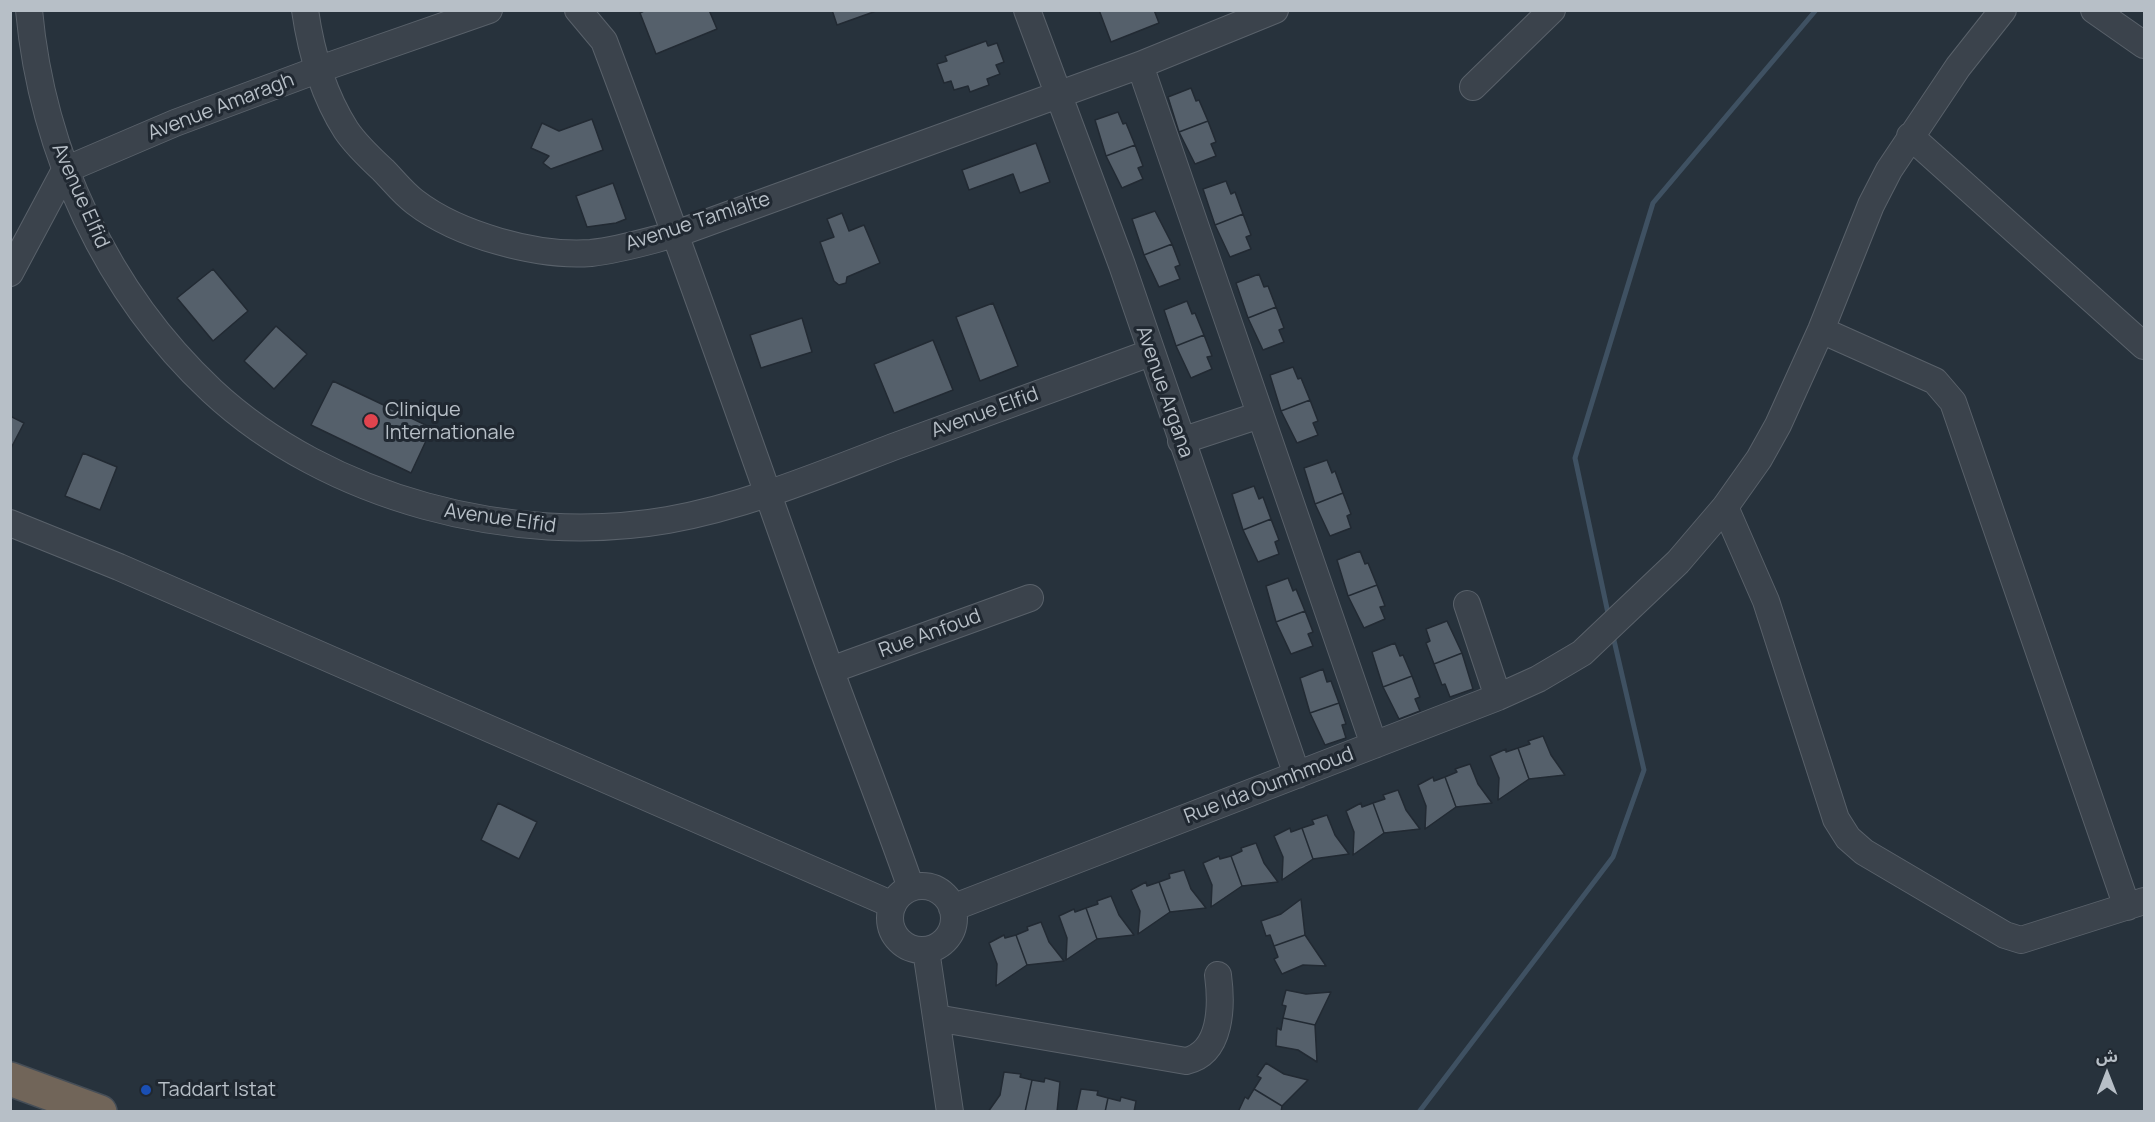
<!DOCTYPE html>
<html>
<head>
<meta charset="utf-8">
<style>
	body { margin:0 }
	#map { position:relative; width:2155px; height:1122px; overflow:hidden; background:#27323c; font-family:Manrope,"Noto Sans Arabic",sans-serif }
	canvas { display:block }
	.frame { position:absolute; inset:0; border:12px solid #b7bfc7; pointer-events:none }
	.north { position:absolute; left:2077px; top:1044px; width:60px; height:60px; -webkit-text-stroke:4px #202831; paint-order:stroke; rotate:0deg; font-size:16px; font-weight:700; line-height:24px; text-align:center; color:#b7bfc7 }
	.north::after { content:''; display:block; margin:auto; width:21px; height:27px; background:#b7bfc7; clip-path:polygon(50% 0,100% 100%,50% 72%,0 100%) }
</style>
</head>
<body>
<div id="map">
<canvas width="2155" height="1122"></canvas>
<div class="frame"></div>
<div class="north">ش</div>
</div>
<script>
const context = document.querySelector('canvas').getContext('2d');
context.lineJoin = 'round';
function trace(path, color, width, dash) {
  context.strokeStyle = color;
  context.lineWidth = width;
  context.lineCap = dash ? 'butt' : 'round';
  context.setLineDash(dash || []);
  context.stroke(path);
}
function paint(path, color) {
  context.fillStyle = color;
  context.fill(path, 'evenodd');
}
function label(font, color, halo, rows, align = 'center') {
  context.font = font + ' Manrope,sans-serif';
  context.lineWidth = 6;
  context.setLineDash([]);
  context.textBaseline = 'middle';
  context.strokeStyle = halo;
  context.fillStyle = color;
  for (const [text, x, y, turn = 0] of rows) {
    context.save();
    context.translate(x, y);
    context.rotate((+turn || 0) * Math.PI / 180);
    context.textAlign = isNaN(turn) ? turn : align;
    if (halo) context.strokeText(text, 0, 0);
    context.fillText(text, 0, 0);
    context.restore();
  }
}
trace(new Path2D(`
	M1609,618L1575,458L1653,203L1816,10
	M1419,1112L1613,857L1644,770L1613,636`), '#3f5162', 5);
const building = new Path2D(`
	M646,10H709L717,29L656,54L640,13Z
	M832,10H879L837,25Z
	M1099,10H1154L1159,23L1111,42Z
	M986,41L988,46L997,43L1004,62L996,65L1000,74L987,79L989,85L970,92L968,86L954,90L951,81L944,83L937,64L947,61L945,56Z
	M1191,88L1196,101L1199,100L1208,121L1179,132L1168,97Z
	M1118,112L1123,124L1126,123L1135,145L1106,156L1095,120Z
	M592,119L603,150L551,169L543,163L549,156L531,148L542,123L559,131Z
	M1208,121L1216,142L1211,144L1216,156L1195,164L1179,132Z
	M1036,143L1050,182L1020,193L1013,174L969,190L962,170Z
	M1135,145L1143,166L1138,168L1143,179L1122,188L1106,156Z
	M1226,181L1231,194L1235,192L1243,214L1215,225L1203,189Z
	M613,183L626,219L616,223L587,227L576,196Z
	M1155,211L1172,244L1144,255L1132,219Z
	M842,213L849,231L864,225L880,263L847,277L846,283L839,285L834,281L820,242L834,237L827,219Z
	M1243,214L1251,235L1246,237L1251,249L1230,257L1215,225Z
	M1172,244L1180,265L1175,267L1180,279L1159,287L1144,255Z
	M213,269L248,311L213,341L177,298Z
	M1259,274L1264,287L1268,286L1276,307L1248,318L1236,283Z
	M1187,301L1192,314L1195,313L1204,335L1176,346L1164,310Z
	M993,303L1018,366L980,381L956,317Z
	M1276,307L1284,328L1279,330L1284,342L1263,350L1248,318Z
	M802,318L812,352L761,368L750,335Z
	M276,326L307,354L274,389L244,361Z
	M1204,335L1212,356L1207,357L1212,369L1191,378L1176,346Z
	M933,340L953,390L894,413L874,364Z
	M1293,367L1298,379L1301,378L1310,400L1281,411L1270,375Z
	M333,381L432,428L411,473L311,425Z
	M1310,400L1318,421L1313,423L1318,435L1297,443L1281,411Z
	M10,416L24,423L10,450Z
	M83,453L117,467L100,510L65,496Z
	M1327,460L1332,473L1335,471L1343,493L1315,504L1304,468Z
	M1254,486L1259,499L1263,497L1271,519L1243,530L1232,494Z
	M1343,493L1351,514L1347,516L1351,528L1330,536L1315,504Z
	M1271,519L1279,540L1275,542L1279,554L1258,562L1243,530Z
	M1360,551L1365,564L1368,563L1377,585L1348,596L1337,560Z
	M1288,578L1293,591L1296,589L1305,611L1276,622L1266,586Z
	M1377,585L1385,606L1380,607L1385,619L1364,628L1348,596Z
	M1305,611L1313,632L1308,634L1313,646L1291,654L1276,622Z
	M1447,621L1462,653L1434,664L1426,643L1430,641L1426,629Z
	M1395,643L1400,656L1403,655L1412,676L1383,687L1372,652Z
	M1462,653L1473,689L1450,697L1445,684L1442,685L1434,664Z
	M1323,669L1327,682L1331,681L1339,703L1310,713L1300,678Z
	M1412,676L1420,697L1415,699L1420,711L1399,719L1383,687Z
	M1339,703L1346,724L1342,725L1346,738L1325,745L1310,713Z
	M1543,736L1551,755L1565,775L1529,779L1518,748L1530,744L1528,741Z
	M1518,748L1529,779L1498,800L1499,778L1490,756L1506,749V752Z
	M1470,764L1478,784L1492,803L1456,807L1445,777L1457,772L1455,769Z
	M1433,777L1434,781L1445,777L1456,807L1425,829L1426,806L1418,785Z
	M1398,790L1406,810L1420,829L1384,833L1373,803L1385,799L1383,795Z
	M498,803L537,822L519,859L481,840Z
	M1361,803L1362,807L1373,803L1384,833L1353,855L1354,832L1346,811Z
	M1327,815L1335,835L1349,854L1313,859L1302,828L1314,824L1312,820Z
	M1290,828L1291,832L1302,828L1313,859L1282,880L1283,857L1274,836Z
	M1256,843L1264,863L1278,882L1242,886L1231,856L1242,851L1241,848Z
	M1219,856L1220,859L1231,856L1242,886L1211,907L1212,885L1203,863Z
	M1184,870L1191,889L1206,908L1170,912L1159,882L1170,878L1169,874Z
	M1146,882L1147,886L1159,882L1170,912L1138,934L1140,911L1131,890Z
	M1111,896L1119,915L1134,935L1097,939L1086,908L1098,904L1097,901Z
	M1301,899L1305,935L1274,946L1270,935L1266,936L1261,921L1281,914Z
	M1086,908L1097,939L1066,960L1067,938L1059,916L1074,909L1075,912Z
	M1041,922L1049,942L1064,961L1027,965L1016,935L1028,930L1027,927Z
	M1004,935L1005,938L1016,935L1027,965L996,986L997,964L989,943Z
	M1305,935L1326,966L1303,965L1282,974L1274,959L1278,957L1274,946Z
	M1286,990L1306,994L1331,992L1315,1025L1283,1018L1286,1006L1282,1005Z
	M1283,1018L1315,1025L1317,1062L1298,1050L1276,1046L1277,1028L1281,1030Z
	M1266,1063L1284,1074L1308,1080L1282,1106L1254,1089L1261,1078L1257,1076Z
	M1004,1072L1021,1074L1020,1077L1032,1080L1025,1112H988L1000,1095Z
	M1045,1078L1060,1082L1057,1112H1025L1032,1080L1044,1082Z
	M1081,1089L1098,1091L1097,1095L1108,1098L1105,1112H1076Z
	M1254,1089L1282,1106L1281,1112H1238L1245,1097L1248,1099Z
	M1121,1097L1136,1101L1134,1112H1105L1108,1098L1120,1101Z`);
paint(building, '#55606b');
trace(building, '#222a33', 1.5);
const minor = new Path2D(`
	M29,10C42,153 107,293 212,391C328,499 514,547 668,520C746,506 820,475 893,447C979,415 1065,384 1150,353
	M305,10C311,52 323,94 346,130C356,145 370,158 383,170C393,180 403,193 415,202C458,235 537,257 591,253C620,250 648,241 676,234L1140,65L1275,10
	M578,10L604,41C681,245 752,450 825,655C853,733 884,810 911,888
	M1027,10L1122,265L1297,775
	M2094,10L2144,45
	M1140,65L1374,745
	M1473,87L1552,10
	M1910,136L2144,346
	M10,273L65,170L175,123L317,70L489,10
	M1821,330L1935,381L1953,402L2127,907
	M1181,441L1260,415
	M1725,507L1766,601L1836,819L1848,838L1864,852L2005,935L2021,940L2144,901
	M10,523L119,567L893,905
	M1467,604L1498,697
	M831,670L1030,598
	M890 918a32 32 0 1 1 64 0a32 32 0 1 1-64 0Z
	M952,908L1498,697L1538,679L1582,653L1678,562L1725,507L1759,459L1778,425L1821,330L1871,205L1889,170L1958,67L2003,10
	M926,950L950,1112
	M936,1018L1186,1061C1222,1053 1222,1005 1218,975`);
const highway = new Path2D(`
	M10,1079L100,1112`);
trace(minor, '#59616a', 28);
trace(highway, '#464e57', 36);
trace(minor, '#3b434c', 26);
trace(highway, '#716559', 33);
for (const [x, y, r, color] of [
	[371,421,8,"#e0444e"],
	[146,1090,6,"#1a4fb4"]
]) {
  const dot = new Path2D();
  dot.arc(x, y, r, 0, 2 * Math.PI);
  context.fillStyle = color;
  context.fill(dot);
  trace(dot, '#202831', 2);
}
label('20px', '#b7bfc7', '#202831', [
	["Avenue Amaragh",221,107,-21],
	["Avenue Elfid",80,196,66],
	["Avenue Tamlalte",698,222,-18],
	["Avenue Argana",1164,392,71],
	["Avenue Elfid",985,413,-20],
	["Avenue Elfid",500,519,8],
	["Rue Anfoud",930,634,-20],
	["Rue Ida Oumhmoud",1269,786,-21]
]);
label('20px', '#b7bfc7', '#202831', [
	["Clinique",385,410],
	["Internationale",385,433],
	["Taddart Istat",158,1090]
], 'left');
</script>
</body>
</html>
